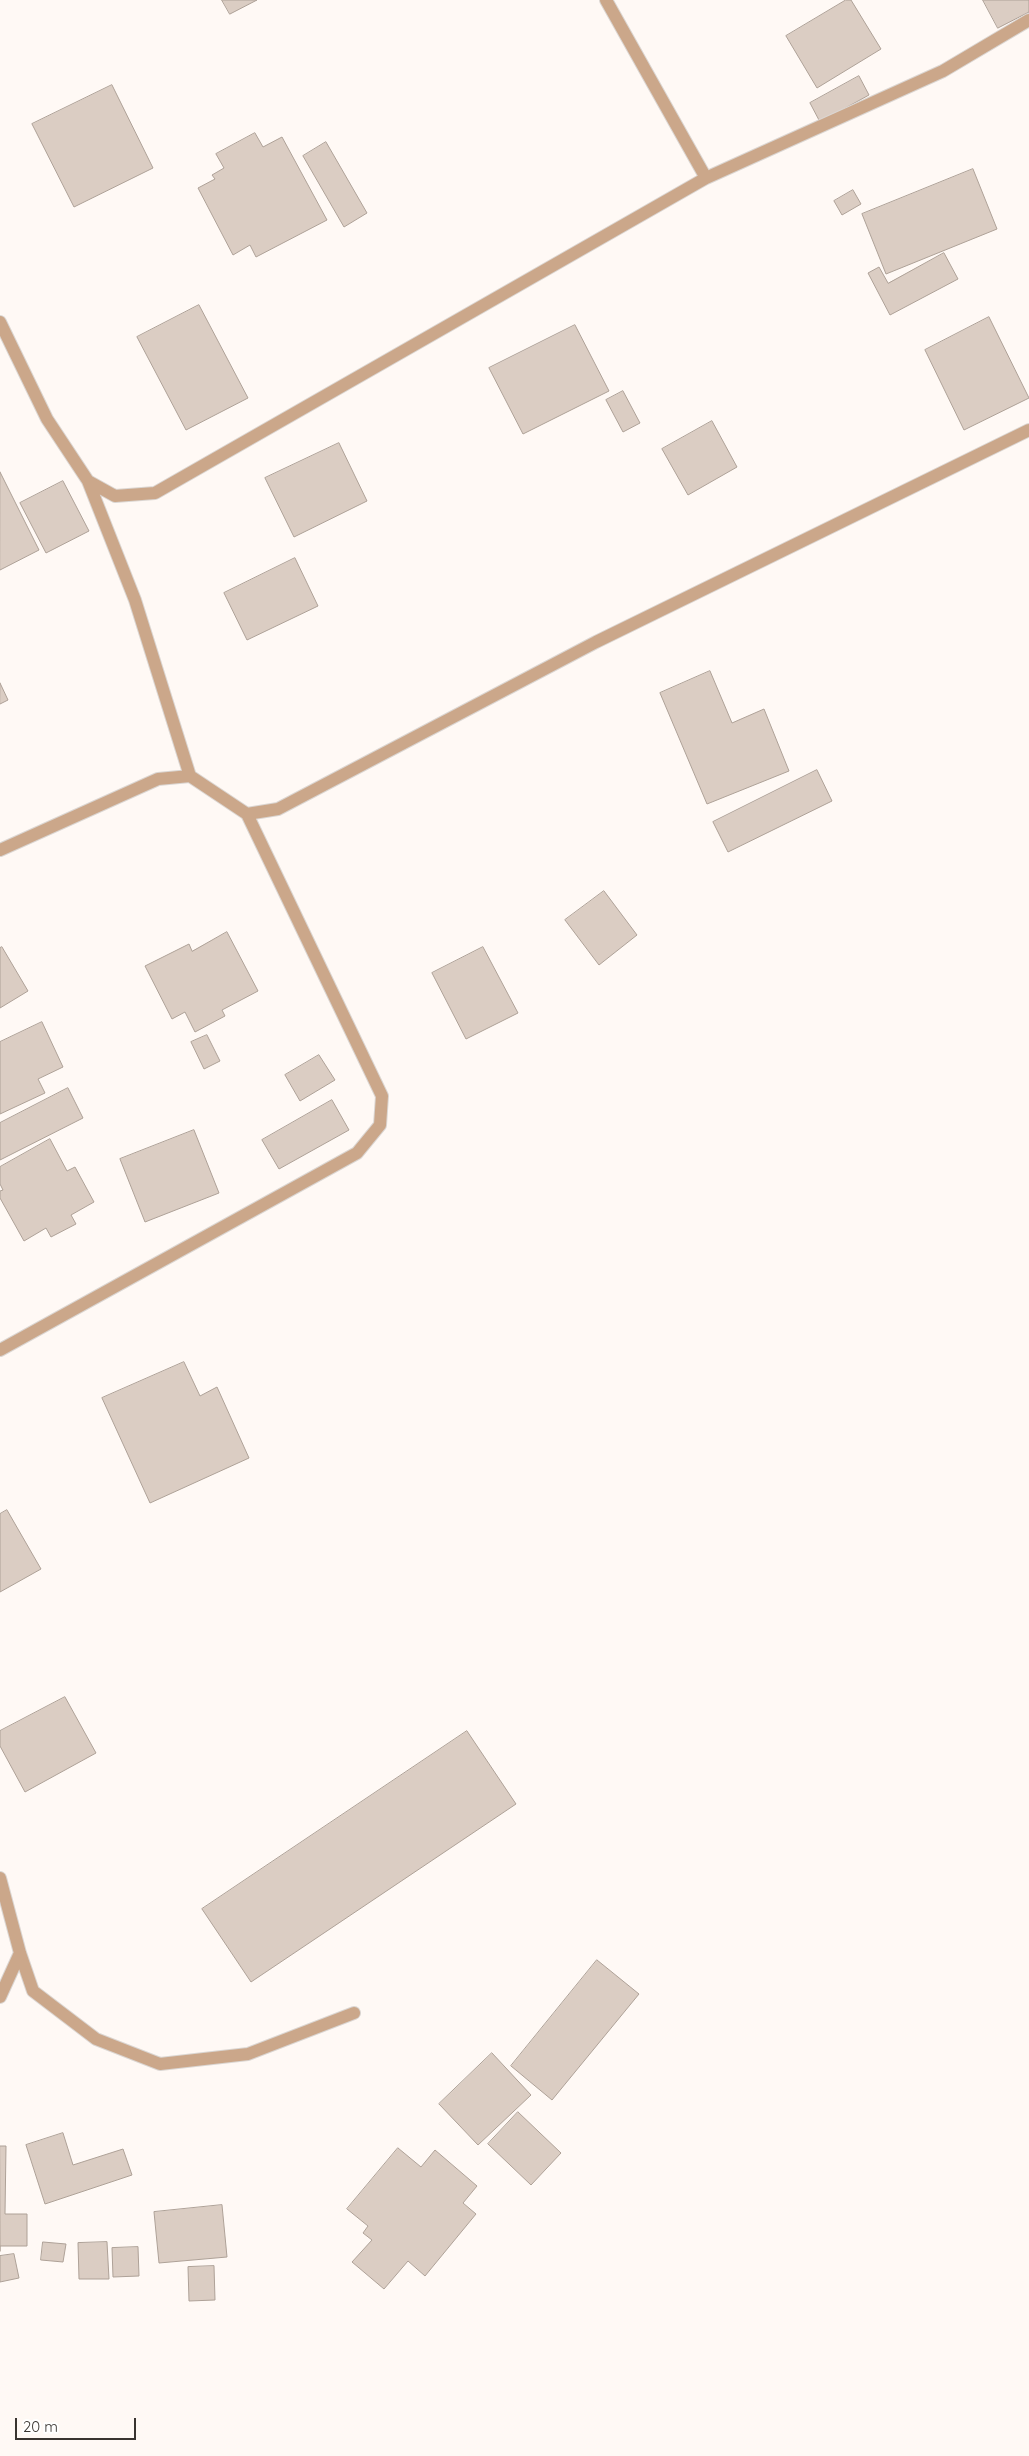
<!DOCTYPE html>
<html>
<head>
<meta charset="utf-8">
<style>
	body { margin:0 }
	#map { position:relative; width:1029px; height:2456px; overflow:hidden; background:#fff9f5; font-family:Quicksand,sans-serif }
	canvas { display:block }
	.scale { position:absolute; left:15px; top:2418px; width:121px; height:22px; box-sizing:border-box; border:2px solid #393430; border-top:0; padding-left:6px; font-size:15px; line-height:18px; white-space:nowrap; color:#393430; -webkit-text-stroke:4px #fff; paint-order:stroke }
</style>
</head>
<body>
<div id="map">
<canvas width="1029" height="2456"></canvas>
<div class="scale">20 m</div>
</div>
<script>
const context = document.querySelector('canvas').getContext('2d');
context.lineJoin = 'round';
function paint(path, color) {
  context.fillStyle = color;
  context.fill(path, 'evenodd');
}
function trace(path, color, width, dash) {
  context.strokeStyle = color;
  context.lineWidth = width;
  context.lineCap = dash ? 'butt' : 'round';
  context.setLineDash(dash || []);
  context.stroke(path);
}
const building = new Path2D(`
	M222,0H257L230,14Z
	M846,0H851L881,49L817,88L786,36Z
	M983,0H1029V12L998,28Z
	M859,76L869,95L820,122L810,103Z
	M112,85L153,168L74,207L32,124Z
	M255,133L263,147L282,137L327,220L256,257L250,245L233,255L198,188L215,179L212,175L224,168L216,154Z
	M326,142L367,213L344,227L303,156Z
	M973,169L997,229L886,274L862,214Z
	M853,190L861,204L842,215L834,201Z
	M944,253L958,279L890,315L868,273L879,267L888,283Z
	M199,305L248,398L186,430L137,337Z
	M989,317L1029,398L964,430L925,350Z
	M575,325L609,391L523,434L489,368Z
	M623,391L640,423L623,432L606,400Z
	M712,421L737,467L688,495L662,449Z
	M339,443L367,501L294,537L265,478Z
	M0,472L39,550L0,570Z
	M63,481L89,531L46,553L20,503Z
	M295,558L318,606L247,640L224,593Z
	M710,671L732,723L764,709L789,771L707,804L660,693Z
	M0,683L8,700L0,704Z
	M817,770L832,801L728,852L713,822Z
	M604,891L637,935L599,965L565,920Z
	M227,932L258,991L222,1010L225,1016L195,1032L185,1012L172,1019L145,966L189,944L192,951Z
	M2,947L28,991L0,1008V948Z
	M483,947L518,1013L466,1039L432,973Z
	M42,1022L63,1067L38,1079L45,1093L0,1114V1042Z
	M207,1035L220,1061L204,1069L191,1042Z
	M319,1055L335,1080L300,1101L285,1075Z
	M68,1088L83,1118L0,1160V1123Z
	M332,1100L349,1130L279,1169L262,1140Z
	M194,1130L219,1193L145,1222L120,1159Z
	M50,1139L67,1171L75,1167L94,1202L71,1215L76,1224L51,1237L46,1228L24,1241L0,1198V1191L3,1190L0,1184V1167Z
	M184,1362L200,1396L217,1387L249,1458L150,1503L102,1398Z
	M7,1510L41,1569L0,1592V1514Z
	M65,1697L96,1753L25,1792L0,1746V1731Z
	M467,1731L516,1804L251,1982L202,1909Z
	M597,1960L639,1994L552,2100L511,2066Z
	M492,2053L531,2095L478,2145L439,2104Z
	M518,2112L561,2153L531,2185L488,2144Z
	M63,2133L73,2165L123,2149L132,2175L45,2204L26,2145Z
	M0,2146H6L5,2214H27V2246H0V2251Z
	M398,2148L421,2167L435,2150L477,2186L463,2203L476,2214L425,2276L408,2261L384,2289L352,2262L372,2240L363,2233L368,2226L347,2209Z
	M222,2205L227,2257L159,2263L154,2212Z
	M43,2242L66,2244L63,2262L41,2260Z
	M107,2242L109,2279H79L78,2243Z
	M138,2247L139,2276L113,2277L112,2248Z
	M14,2254L19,2278L0,2282V2256Z
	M214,2266L215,2300L189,2301L188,2267Z`);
paint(building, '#dbcdc3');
trace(building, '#aea197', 1);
const minor = new Path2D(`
	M606,0L706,178
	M0,322L47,419L88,481L115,496L155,493L706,178L943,71L1029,20
	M88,481L135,600L190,776
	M247,814L278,809L596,642L1029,430
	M0,850L158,779L190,776L247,814L382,1096L380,1125L357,1153L0,1350
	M0,1878L20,1953L33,1991L96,2039L160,2064L248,2054L354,2013
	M0,1997L20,1953`);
trace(minor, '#dbd6d2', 14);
trace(minor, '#cba78a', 12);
</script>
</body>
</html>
